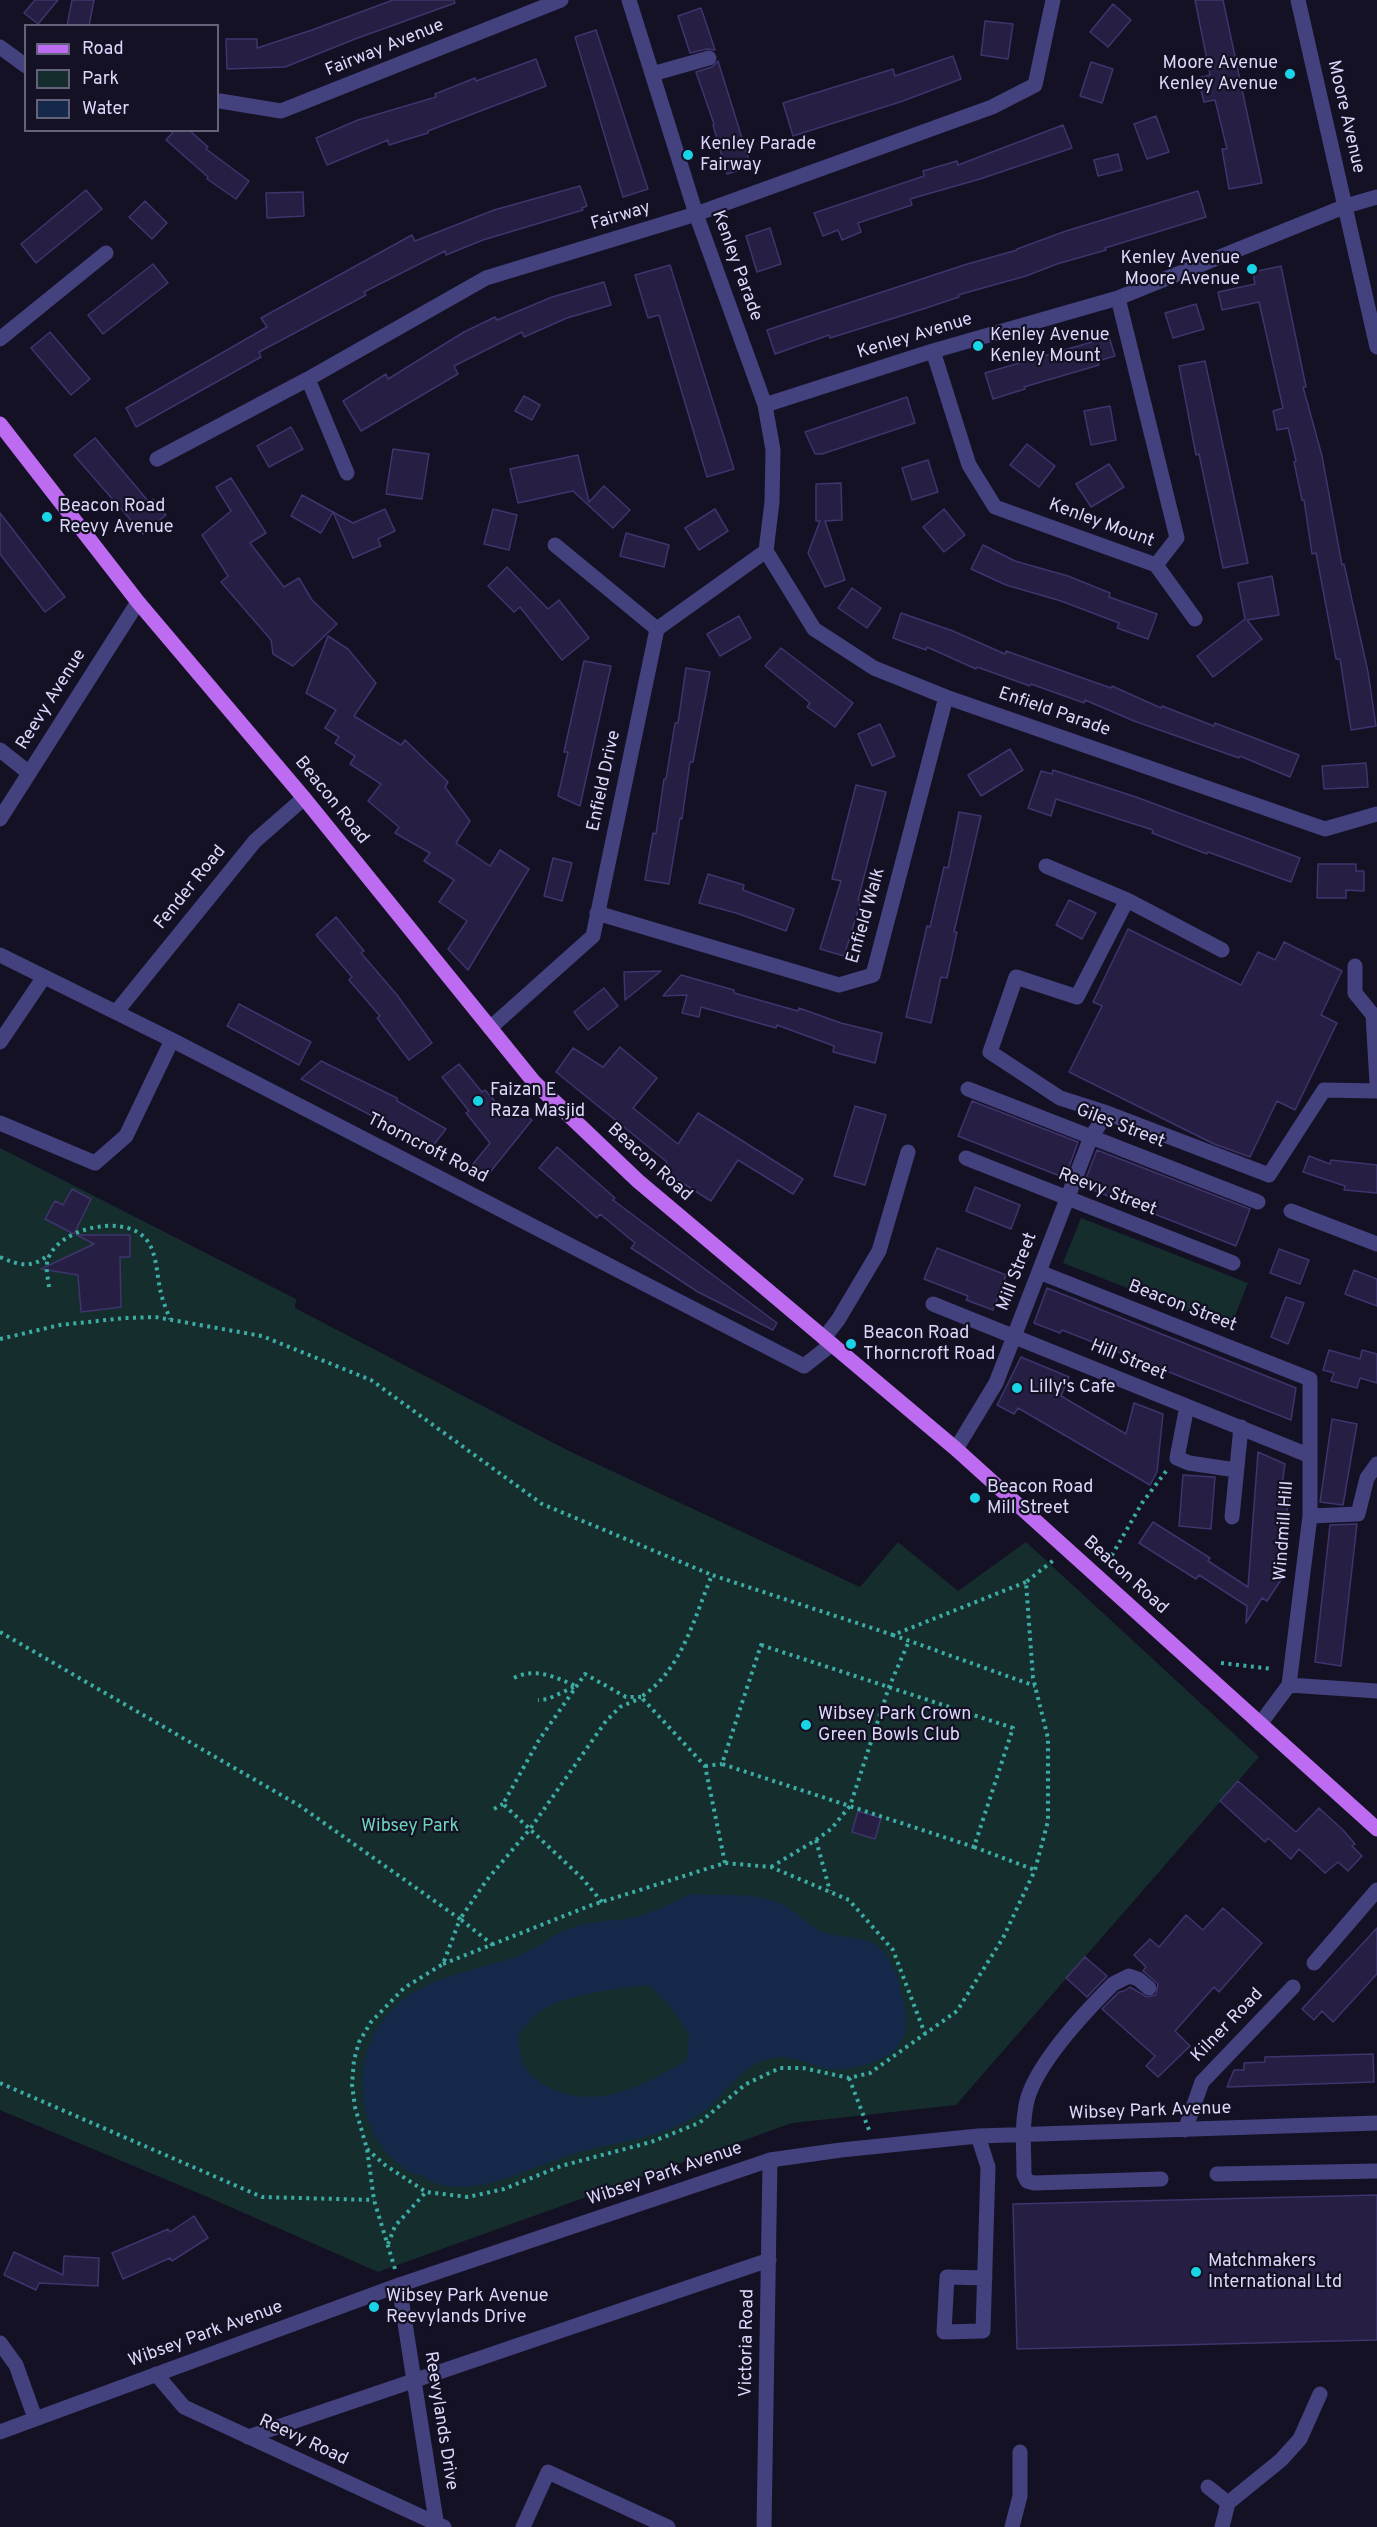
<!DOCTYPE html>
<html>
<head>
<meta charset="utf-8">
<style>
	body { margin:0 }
	#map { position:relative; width:1377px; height:2527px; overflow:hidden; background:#141124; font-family:Overpass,sans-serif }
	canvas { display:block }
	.legend { position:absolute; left:24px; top:24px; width:195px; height:108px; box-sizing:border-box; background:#141124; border:2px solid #64617a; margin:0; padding:8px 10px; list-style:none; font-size:18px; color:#dcd8fb }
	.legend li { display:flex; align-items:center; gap:12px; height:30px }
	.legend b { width:30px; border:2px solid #64617a }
</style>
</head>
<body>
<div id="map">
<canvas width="1377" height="2527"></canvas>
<ul class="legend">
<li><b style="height:8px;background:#bd6bf0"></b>Road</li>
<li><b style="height:16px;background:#152d2c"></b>Park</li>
<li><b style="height:16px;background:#152a4a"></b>Water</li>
</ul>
</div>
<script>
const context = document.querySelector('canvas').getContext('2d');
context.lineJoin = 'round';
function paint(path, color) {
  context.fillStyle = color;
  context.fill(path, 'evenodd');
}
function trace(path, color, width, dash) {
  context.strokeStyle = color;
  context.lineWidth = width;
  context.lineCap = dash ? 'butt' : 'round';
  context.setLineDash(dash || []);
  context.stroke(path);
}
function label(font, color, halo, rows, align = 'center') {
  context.font = font + ' Overpass,sans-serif';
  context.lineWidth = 4.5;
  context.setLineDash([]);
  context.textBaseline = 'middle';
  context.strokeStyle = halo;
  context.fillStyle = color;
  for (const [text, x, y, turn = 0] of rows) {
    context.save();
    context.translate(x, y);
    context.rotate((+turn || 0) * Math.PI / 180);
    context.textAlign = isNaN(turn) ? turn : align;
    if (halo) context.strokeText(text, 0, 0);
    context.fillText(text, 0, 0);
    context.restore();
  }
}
paint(new Path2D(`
	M0,1148L296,1299L295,1308L567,1450L860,1587L898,1542L958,1591L1026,1542L1259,1757L956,2105L792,2123L378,2272L210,2198L0,2110Z
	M1081,1218L1248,1283L1230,1328L1063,1263Z`), '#152d2c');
paint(new Path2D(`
	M693,1894C721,1896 755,1892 781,1904C795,1910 806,1924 820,1931C835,1937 852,1936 867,1941C893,1949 901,1986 905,2009C909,2028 904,2045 887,2056C872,2065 845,2071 828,2069C807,2065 791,2053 768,2059C737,2067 722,2102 695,2117C663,2136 626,2141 591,2149C568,2154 548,2163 526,2171C499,2182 469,2191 440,2185C430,2182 424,2176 418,2174C417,2173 415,2175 414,2174C406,2171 397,2163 392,2158C354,2121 353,2054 387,2015C420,1976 470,1973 515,1957C535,1950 550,1936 569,1929C590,1920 615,1922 636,1917C656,1912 674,1901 693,1894ZM650,1985L672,2009L689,2034L687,2060C649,2083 598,2111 553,2089C523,2074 522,2068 518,2035C523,2029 530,2020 537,2014C564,1993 617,1989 650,1985Z`), '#152a4a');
const building = new Path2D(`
	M35,0H58L38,24L24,13Z
	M72,0H94L89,26H67Z
	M393,0H454L455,3L355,39L285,67L227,69L226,39H257V48L312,30Z
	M1195,0H1223L1262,183L1229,189L1222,149H1227L1215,100L1204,102L1198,78L1210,75Z
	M1113,4L1131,20L1108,47L1090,32Z
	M701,8L715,50L707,49L690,53L678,16Z
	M985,21L1013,24L1008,59L981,55Z
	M596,30L648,189L623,197L575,37Z
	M953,56L961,79L903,101L793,136L783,103L893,69L895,76Z
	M536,59L546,86L428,131V133L389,145L388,140L327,165L316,138L358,120L436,97L435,94L475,78L476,81Z
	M718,61L751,167L727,174L713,125L714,124L696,72L712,67Z
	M1091,62L1113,69L1102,103L1080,96Z
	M1156,116L1169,152L1147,159L1134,124Z
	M1063,125L1072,148L980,179L910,199L912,205L858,223L861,232L842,240L838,230L823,236L814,213L924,176L923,171L957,161L958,165Z
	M175,130H189L208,147L206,149L249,181L236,199L207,179L208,177L166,140Z
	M1118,154L1122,170L1098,176L1094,160Z
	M580,186L587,206L582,208L583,210L483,240L446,255L445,251L364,292L366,295L259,352L261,357L136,427L126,408L267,327L261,318L412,235L415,241L494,210Z
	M86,190L102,209L36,263L21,244Z
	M1198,191L1206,217L1105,248L1106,250L1057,264L1026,276L958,295L959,297L923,309L830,338L829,335L775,354L767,330L964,265L1017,250V249L1066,231Z
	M303,192L304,216L267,218L266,193Z
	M145,201L167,223L152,239L129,217Z
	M770,228L781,264L757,272L746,236Z
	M153,264L168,283L103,334L88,315Z
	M670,265L734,469L707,477L659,315L648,318L635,275Z
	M1281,266L1306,387H1303L1322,456L1342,565L1344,564L1368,672L1376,726L1351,730L1340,659H1336L1316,553L1312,554L1304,500H1302L1294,462L1296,461L1288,428L1277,430L1273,411L1283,408L1259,302L1222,310L1218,292L1255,284L1253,272Z
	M604,282L611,305L567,318L524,337L522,332L454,366L458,374L361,431L343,401L386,374L388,379L464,332L495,317L497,320L552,297Z
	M1196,304L1204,329L1173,338L1165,313Z
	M50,332L90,379L71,395L31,348Z
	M1109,337L1115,356L1098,361L1099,365L1024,387L1025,389L993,399L985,373Z
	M1205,361L1248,563L1223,568L1199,454L1196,455L1179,366Z
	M524,396L540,405L532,420L515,411Z
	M907,397L915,423L822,454H815L805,432Z
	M1110,406L1116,440L1091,445L1084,411Z
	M291,427L303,449L269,467L257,446Z
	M95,438L149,502L153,499L166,515L143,534L74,455Z
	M1027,444L1055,466L1039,487L1010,465Z
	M393,449L429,454L422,499L386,494Z
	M578,455L589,502L604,486L630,510L613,528L573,491L518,503L510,469Z
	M928,460L938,492L912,500L902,468Z
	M1109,464L1124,487L1091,507L1076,484Z
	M231,478L266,533L250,543L284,587L299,578L312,600L337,624L293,666L273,654L271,640L221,582L228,576L202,535L231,511L216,487Z
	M841,483L842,520L825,521L845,580L825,587L808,553L820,521H816V484Z
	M302,495L333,512L321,533L291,516Z
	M385,509L395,531L378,539L381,546L353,558L333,512L353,523Z
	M493,509L517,515L509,550L484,544Z
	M715,509L728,531L699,550L685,528Z
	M944,509L965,535L944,552L923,527Z
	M0,513L65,597L45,612L0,554Z
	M626,533L669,545L664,567L620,556Z
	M983,545L1015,561L1068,576L1110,593L1109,597L1157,614L1148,639L1117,628L1119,623L1061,601L1006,585L971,569Z
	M507,567L548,609L559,600L589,638L562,660L520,607L514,612L488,586Z
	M1272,576L1279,615L1247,620L1262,639L1213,677L1197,656L1245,619L1238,583Z
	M852,588L881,608L867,628L838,608Z
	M901,613L953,631L1005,654L1006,651L1111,688L1112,686L1161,708L1162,706L1214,726L1215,723L1299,755L1290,777L1240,756L1239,758L1134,721L1085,700L1084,703L1031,684L1030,686L977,667L976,669L927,647L926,650L893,638Z
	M739,616L751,638L720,656L707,634Z
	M328,636L348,649L376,683L354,716L401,745L405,740L448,782L445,787L470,821L456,843L490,866L500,850L529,869L468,970L448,949L467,921L439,902L454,880L424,861L430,853L395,833L399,827L368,801L381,784L350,764L355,756L335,743L339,737L325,728L336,710L306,693Z
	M781,648L853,703L835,727L807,707L810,703L765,666Z
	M584,661L611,666L580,806L558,796L568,752H564Z
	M686,668L710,672L693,762H690L682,819L680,818L669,884L645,880L653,833L656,834L664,779H666L675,723H678Z
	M880,724L895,756L872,766L858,734Z
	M1010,749L1023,770L981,796L968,775Z
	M1366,763L1368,787L1324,789L1322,766Z
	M1053,770L1136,797L1300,858L1291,882L1208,852L1207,854L1152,833L1153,830L1056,799L1051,816L1028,808L1041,771L1052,774Z
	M856,785L886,792L858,900L861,901L844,956L820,949L841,881L832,879Z
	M959,812L981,816L954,932H957L947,978L941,977L931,1023L906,1017L927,926L930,927L944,867L948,868Z
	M553,858L572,863L562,901L544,896Z
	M1318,864H1356V871H1364V891L1346,890V898H1317Z
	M708,874L744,885L743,890L794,909L786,931L736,913L699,903Z
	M1069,900L1096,913L1082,939L1056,925Z
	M336,917L364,951L361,953L397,995L432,1043L409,1060L377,1018L380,1016L349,980L352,977L316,935Z
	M1128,929L1241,985L1258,952L1275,960L1284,942L1342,971L1321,1015L1337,1023L1295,1110L1277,1101L1250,1157L1214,1144L1069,1072L1102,1006L1093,1002Z
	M661,971L625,1000L624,972Z
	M681,975L734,990V993L798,1011L799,1008L841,1023L882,1033L875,1063L833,1052L834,1046L777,1025L776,1028L701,1007L699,1017L682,1013L687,995L663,996Z
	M604,988L618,1006L588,1030L574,1012Z
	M239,1004L311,1042L299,1065L227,1026Z
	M620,1047L657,1078L633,1108L678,1144L698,1113L803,1179L793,1194L738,1160L711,1201L662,1170L667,1162L556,1072L573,1048L603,1067Z
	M321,1061L397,1098V1101L446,1129L432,1147L301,1079Z
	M459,1064L482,1092L485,1090L510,1118L517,1108L532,1120L483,1181L469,1169L490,1143L466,1113L469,1111L442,1077Z
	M972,1101L1078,1142L1065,1178L958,1136Z
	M855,1106L886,1115L865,1185L834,1176Z
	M557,1147L615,1198L613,1200L777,1323L773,1330L698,1292L631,1248L635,1243L600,1214L597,1218L539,1168Z
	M1097,1150L1250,1209L1236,1246L1083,1186Z
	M1309,1156L1330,1164L1331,1160L1377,1165V1193L1344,1190L1345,1186L1303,1172Z
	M975,1187L1020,1205L1011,1229L966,1211Z
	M72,1189L91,1199L74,1234L45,1219L55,1201L63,1205Z
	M77,1235H130V1257H120L121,1307L81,1312L78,1275L41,1269L94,1244Z
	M937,1248L1006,1275L993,1310L966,1300L968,1296L924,1279Z
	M1279,1249L1309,1260L1300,1284L1270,1273Z
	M1354,1270L1377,1279V1306L1345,1294Z
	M1047,1288L1296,1388L1291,1420L1062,1330L1060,1333L1034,1323Z
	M1286,1297L1304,1303L1288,1344L1271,1337Z
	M1329,1350L1360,1359L1362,1350L1377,1354V1383L1360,1378L1357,1388L1331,1381L1334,1373L1323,1370Z
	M1021,1357L1069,1377L1061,1396L1126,1434L1134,1403L1163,1414L1157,1472L1150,1485L1018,1408L1014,1414L997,1405Z
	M1332,1419L1357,1424L1343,1505L1320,1502Z
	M1258,1452L1285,1464L1280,1499L1288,1501L1281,1580L1267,1601L1262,1598L1246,1623L1247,1606L1199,1575L1196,1579L1139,1543L1153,1522L1210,1558L1208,1561L1248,1587Z
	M1183,1475L1215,1477L1211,1529L1179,1526Z
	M1357,1524L1341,1666L1315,1662L1330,1525Z
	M1238,1781L1296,1832L1319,1808L1343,1830L1355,1844L1352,1846L1362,1856L1348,1871L1338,1862L1325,1873L1299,1849L1291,1859L1268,1838L1265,1842L1220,1801Z
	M858,1811L881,1818L875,1839L852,1832Z
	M1223,1908L1262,1943L1219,1992L1214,1987L1175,2031L1190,2046L1158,2077L1146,2066L1155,2056L1102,2009L1119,1992L1124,1991L1130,1987L1147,1997L1156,1995L1158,1984L1143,1971L1146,1967L1134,1955L1150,1939L1159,1947L1186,1915L1203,1930Z
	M1377,1928V1974L1333,2022L1322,2011L1314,2020L1302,2009Z
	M1085,1957L1107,1976L1087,1997L1066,1978Z
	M1373,2054L1374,2082L1227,2087L1234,2070H1244V2063L1265,2062V2057Z
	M1377,2195V2340L1017,2349L1013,2204Z
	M194,2216L208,2238L172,2261L170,2258L123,2279L112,2253L168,2229L170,2232Z
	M14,2252L63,2275L64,2256L99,2258L98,2286L39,2283L36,2290L4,2275Z`);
paint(building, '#261f43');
trace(building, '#3f346d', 1.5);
trace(new Path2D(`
	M0,1257C18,1265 32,1269 48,1255
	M49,1287C48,1278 45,1268 48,1259C58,1229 121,1214 144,1237C158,1251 156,1275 161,1293C163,1302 167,1311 170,1319
	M0,1339L60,1325L125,1318L155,1317L262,1336L371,1380L542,1504L712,1575
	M1108,1562L1142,1503L1167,1470
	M1026,1582L893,1635L1035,1686
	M0,1632L300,1806L460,1919L443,1964L404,1988L371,2022L359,2042L354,2060L352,2085L355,2107L367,2149L374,2200L395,2269
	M761,1645L1013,1728L974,1847L722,1764Z
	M1221,1663L1273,1669
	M514,1678C535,1667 555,1677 576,1686L548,1699L538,1700
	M705,1766L722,1764
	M494,1809L503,1804
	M816,1840L831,1829L850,1806L889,1687L909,1641
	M974,1847L1035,1870
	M725,1863L705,1766L641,1697C682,1670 694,1618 712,1575L893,1635
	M771,1867L816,1840L830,1891
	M602,1902L582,1878L503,1804L539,1740L585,1674L626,1697H641
	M493,1945L460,1919L486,1881L530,1829L606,1721L620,1707L641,1698
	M443,1964L589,1906L725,1863L771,1867L849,1900L893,1950L925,2034
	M849,2078L869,2130
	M0,2083L262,2197L374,2200
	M367,2149L385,2165L426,2192L468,2197L504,2189L561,2166L651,2142L699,2123L746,2084L780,2068H803L849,2078L870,2073L957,2011L1003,1938L1035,1870L1048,1821V1738L1033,1678L1026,1582L1055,1559
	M388,2244L395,2226L426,2192`), '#3caca4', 4, [3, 4.5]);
trace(new Path2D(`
	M629,0L696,214L765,405L773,450L772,502L766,551
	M1298,0L1377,347
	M0,47L26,66
	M652,74L709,58
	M220,101L281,111L561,0
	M0,339L106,253
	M933,351L969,465L995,507L1156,565L1177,538L1118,298
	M308,379L347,473
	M765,405L933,351L1118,298L1346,206L1377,197
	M157,459L308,379L486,278L696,214L992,107L1035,85L1053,0
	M555,545L657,629
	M766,551L814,629L874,668L946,697L1325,829L1377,814
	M1156,565L1195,619
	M0,750L29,773
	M0,819L138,602
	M1046,866L1127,900
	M597,913L839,985L873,975L946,697
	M0,955L172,1040L804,1366L832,1344
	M1355,966V993L1373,1015L1377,1084
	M117,1011L255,841L304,798
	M490,1028L593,936L657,629L766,551
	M0,1042L44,977
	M968,1089L1258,1202
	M1107,1113L1060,1098L990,1052L1016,977L1077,997L1127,900L1222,950
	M0,1123L95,1163L126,1136L172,1040
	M966,1158L1233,1263
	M1291,1211L1377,1244
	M1039,1272L1310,1379V1516L1289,1685
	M933,1304L1308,1455
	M824,1338L838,1320L879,1251L908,1152
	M1187,1406L1177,1458L1189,1463L1236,1470
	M956,1449L996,1383L1091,1137L1107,1113L1269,1175L1324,1090L1377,1091
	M1310,1516L1358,1514L1367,1478L1377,1464
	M1232,1517L1241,1427
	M1260,1724L1289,1685L1377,1691
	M1314,1963L1377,1890
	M1149,1988L1138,1979L1129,1976L1113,1984C1085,2012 1040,2060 1028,2097C1021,2121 1024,2150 1024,2175L1027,2181L1034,2183L1161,2179
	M1185,2130L1202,2082L1293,1987
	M978,2136L988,2167L983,2331L944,2332L947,2277L985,2278
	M1217,2174L1377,2171
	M399,2285L437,2527
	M0,2343L16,2365L35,2418
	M156,2374L184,2407L444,2527
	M0,2432L399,2285L770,2160L841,2150L978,2136L1377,2123
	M248,2437L769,2260
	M1208,2487L1228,2503L1222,2527
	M1228,2503L1281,2460L1300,2439L1320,2394
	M523,2527L548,2472L668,2527
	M764,2527L770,2160
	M1012,2527L1020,2496V2452`), '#43417e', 15);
trace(new Path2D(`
	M0,424L138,602L304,798L534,1082L638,1181L956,1449L1377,1829`), '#bd6bf0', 15);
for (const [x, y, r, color] of [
	[1290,74,6,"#18d4e7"],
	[688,155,6,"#18d4e7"],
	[1252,269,6,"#18d4e7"],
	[978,346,6,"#18d4e7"],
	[47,517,6,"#18d4e7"],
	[478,1101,6,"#18d4e7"],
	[851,1344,6,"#18d4e7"],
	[1017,1388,6,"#18d4e7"],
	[975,1498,6,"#18d4e7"],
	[806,1725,6,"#18d4e7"],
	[1196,2272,6,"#18d4e7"],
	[374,2307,6,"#18d4e7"]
]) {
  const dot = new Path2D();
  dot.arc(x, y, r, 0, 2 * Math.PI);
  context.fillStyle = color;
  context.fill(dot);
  trace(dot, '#141124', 2);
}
label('18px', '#dcd8fb', '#141124', [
	["Fairway Avenue",385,49,-22],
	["Moore Avenue",1345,117,77],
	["Fairway",621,217,-17],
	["Kenley Parade",736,266,70],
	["Kenley Avenue",915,337,-17],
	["Kenley Mount",1101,524,20],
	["Reevy Avenue",52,700,-58],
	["Enfield Parade",1054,713,19],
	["Enfield Drive",605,781,-78],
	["Beacon Road",331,801,51],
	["Fender Road",191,888,-51],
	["Enfield Walk",867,916,-74],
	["Giles Street",1120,1127,21],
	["Thorncroft Road",427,1149,27],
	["Beacon Road",649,1163,42],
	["Reevy Street",1107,1193,21],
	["Mill Street",1018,1272,-69],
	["Beacon Street",1182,1307,21],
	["Hill Street",1128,1361,22],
	["Windmill Hill",1285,1531,-86],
	["Beacon Road",1125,1576,42],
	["Kilner Road",1228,2026,-46],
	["Wibsey Park Avenue",1150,2112,-2],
	["Wibsey Park Avenue",665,2175,-19],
	["Wibsey Park Avenue",206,2335,-20],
	["Victoria Road",748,2343,-89],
	["Reevylands Drive",440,2421,81],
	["Reevy Road",303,2441,25]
]);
label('18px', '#dcd8fb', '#141124', [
	["Moore Avenue",1278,64,"right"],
	["Kenley Avenue",1278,85,"right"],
	["Kenley Parade",700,145],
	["Fairway",700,166],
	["Kenley Avenue",1240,259,"right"],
	["Moore Avenue",1240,280,"right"],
	["Kenley Avenue",990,336],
	["Kenley Mount",990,357],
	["Beacon Road",59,507],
	["Reevy Avenue",59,528],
	["Faizan E",490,1091],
	["Raza Masjid",490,1112],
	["Beacon Road",863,1334],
	["Thorncroft Road",863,1355],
	["Lilly's Cafe",1029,1388],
	["Beacon Road",987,1488],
	["Mill Street",987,1509],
	["Wibsey Park Crown",818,1715],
	["Green Bowls Club",818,1736],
	["Matchmakers",1208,2262],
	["International Ltd",1208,2283],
	["Wibsey Park Avenue",386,2297],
	["Reevylands Drive",386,2318]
], 'left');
label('18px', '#6bd4b9', '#141124', [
	["Wibsey Park",410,1827]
]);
</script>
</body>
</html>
